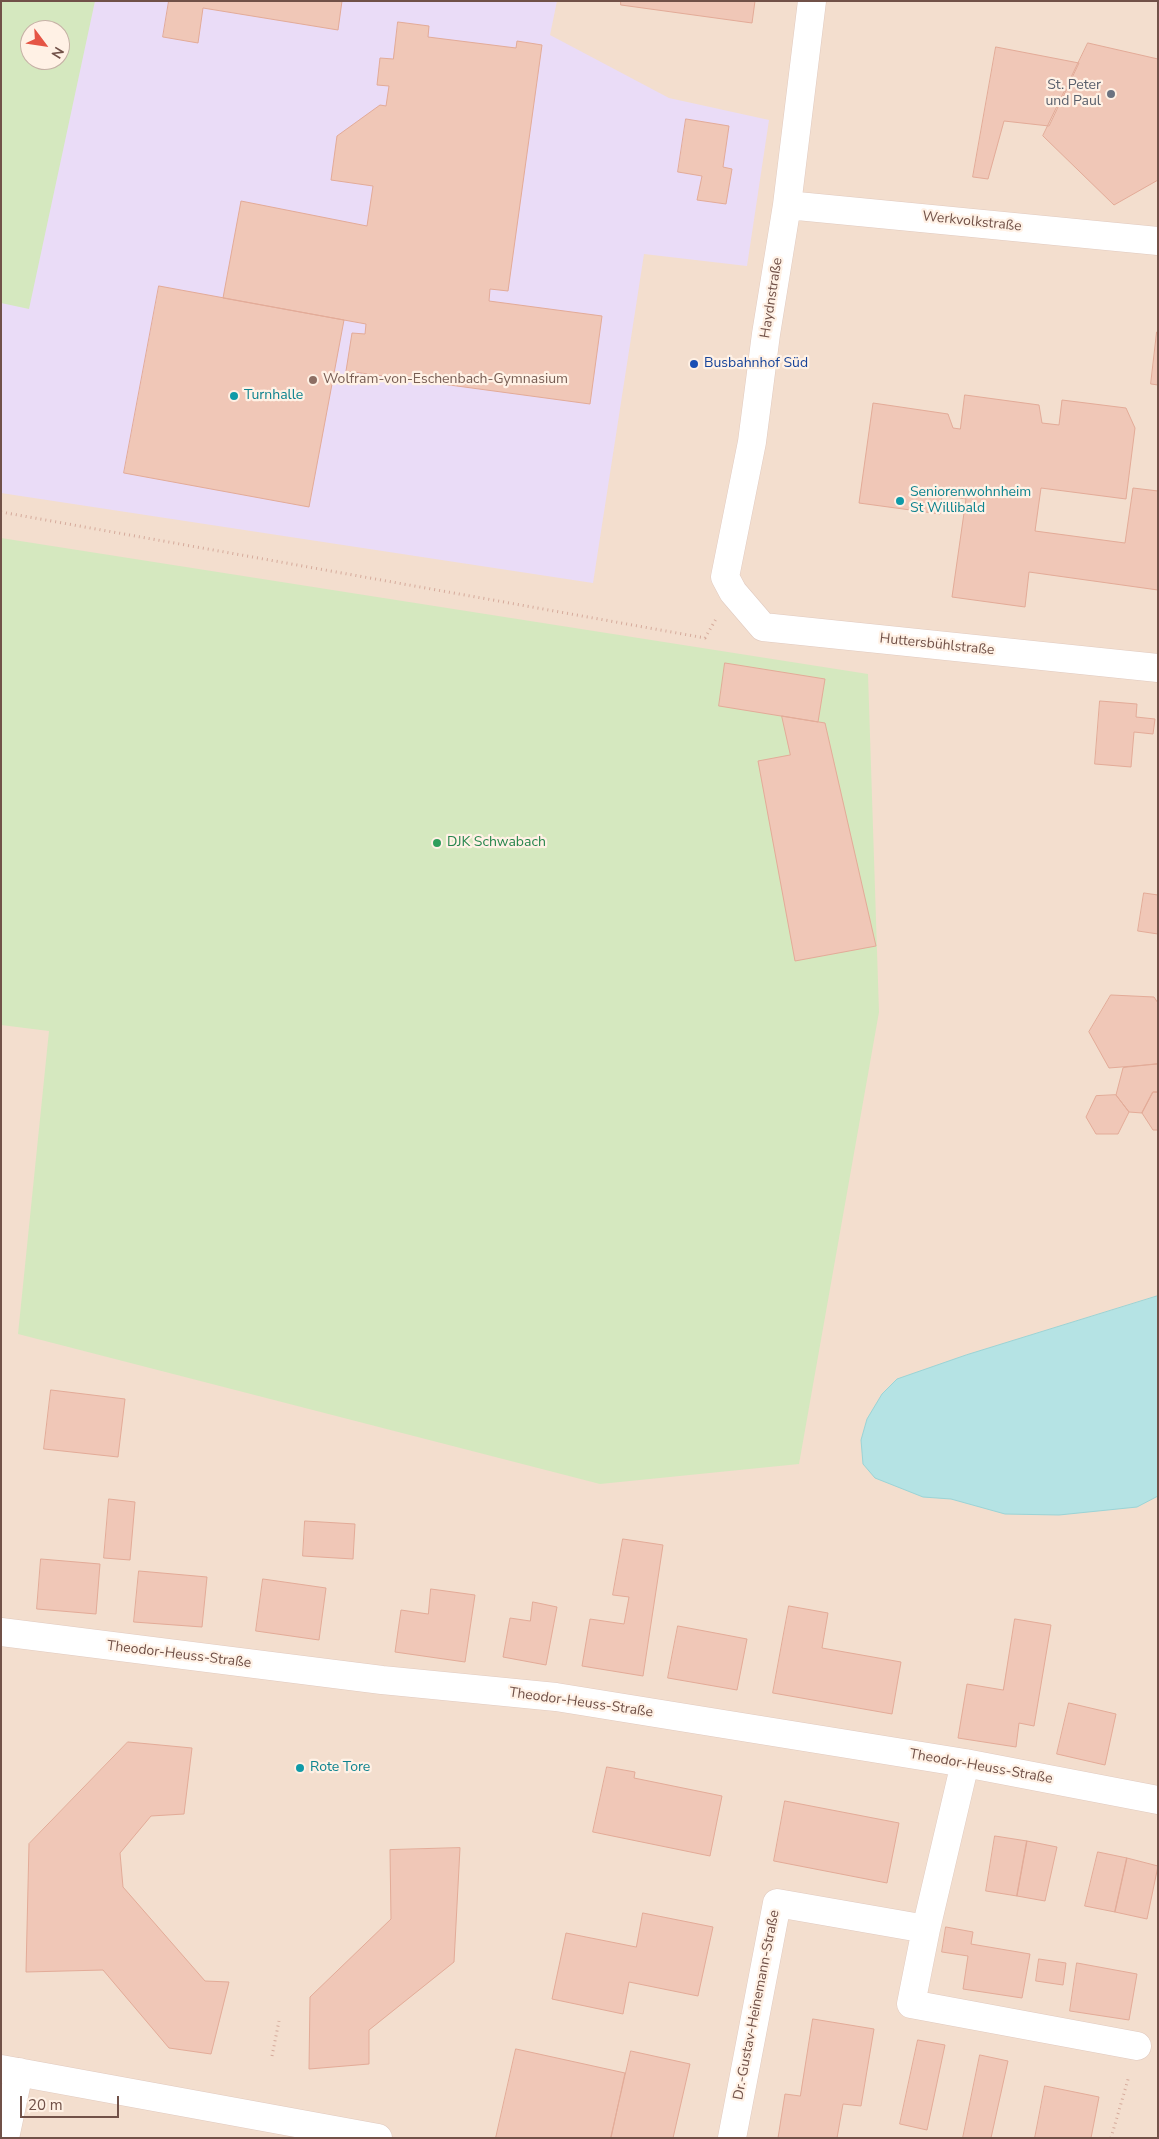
<!DOCTYPE html>
<html>
<head>
<meta charset="utf-8">
<style>
	body { margin:0 }
	#map { position:relative; width:1159px; height:2139px; overflow:hidden; background:#fceddf; font-family:"Nunito Sans",sans-serif }
	canvas { display:block }
	.frame { position:absolute; inset:0; border:2px solid #715148; pointer-events:none }
	.north { position:absolute; left:20px; top:20px; width:50px; height:50px; box-sizing:border-box; background:#fff1e5; border:1px solid #c6b1a6; border-radius:50%; rotate:121deg; font-size:14px; font-weight:700; line-height:20px; text-align:center; color:#715148 }
	.north::after { content:''; display:block; margin:auto; width:18px; height:22px; background:#e55545; clip-path:polygon(50% 0,100% 100%,50% 72%,0 100%) }
	.scale { position:absolute; left:20px; top:2096px; width:99px; height:22px; box-sizing:border-box; border:2px solid #715148; border-top:0; padding-left:6px; font-size:15px; line-height:18px; white-space:nowrap; color:#715148; -webkit-text-stroke:4px #fff1e5; paint-order:stroke }
</style>
</head>
<body>
<div id="map">
<canvas width="1159" height="2139"></canvas>
<div class="frame"></div>
<div class="north">N</div>
<div class="scale">20 m</div>
</div>
<script>
const context = document.querySelector('canvas').getContext('2d');
context.lineJoin = 'round';
function paint(path, color) {
  context.fillStyle = color;
  context.fill(path, 'evenodd');
}
function trace(path, color, width, dash) {
  context.strokeStyle = color;
  context.lineWidth = width;
  context.lineCap = dash ? 'butt' : 'round';
  context.setLineDash(dash || []);
  context.stroke(path);
}
function label(font, color, halo, rows, align = 'center') {
  context.font = font + ' "Nunito Sans",sans-serif';
  context.lineWidth = 4.5;
  context.setLineDash([]);
  context.textBaseline = 'middle';
  context.strokeStyle = halo;
  context.fillStyle = color;
  for (const [text, x, y, turn = 0] of rows) {
    context.save();
    context.translate(x, y);
    context.rotate((+turn || 0) * Math.PI / 180);
    context.textAlign = isNaN(turn) ? turn : align;
    if (halo) context.strokeText(text, 0, 0);
    context.fillText(text, 0, 0);
    context.restore();
  }
}
paint(new Path2D(`
	M1,1H1158V2138H1ZM30,30H60V60H30Z`), '#f3dece');
paint(new Path2D(`
	M1,1H557L550,35L669,98L769,120L747,266L644,254L593,583L1,493ZM30,30H60V60H30Z`), '#eadcf7');
paint(new Path2D(`
	M1,1H95L29,309L1,303ZM30,30H60V60H30Z
	M1,538L868,674L879,1012L799,1464L600,1484L18,1334L49,1031L1,1025Z`), '#d5e8bf');
const water = new Path2D(`
	M1158,1296V1496L1137,1507L1059,1515L1005,1514L951,1499L923,1497L875,1478L863,1464L861,1440L867,1419L882,1394L897,1379L966,1355Z`);
paint(water, '#b5e3e4');
trace(water, '#9bd4d6', 1);
const building = new Path2D(`
	M169,1H342L338,30L203,8L198,43L163,37Z
	M621,1H755L752,23L621,5Z
	M398,22L429,26L428,37L516,48L517,41L542,45L508,291L490,289L489,301L602,316L590,404L346,371L352,333L365,334L366,324L223,298L241,201L367,226L373,186L331,180L337,136L380,105L386,106L389,86L377,85L380,58L393,59Z
	M1088,43L1158,59V180L1114,205L1043,136Z
	M996,47L1079,63L1049,126L1004,121L988,179L973,177Z
	M686,119L729,126L723,167L732,169L726,204L697,200L702,176L678,172Z
	M159,286L344,320L309,507L124,473Z
	M1157,332H1158V385L1151,384Z
	M965,395L1039,405L1042,423L1059,425L1062,400L1126,408L1135,428L1126,499L1041,488L1035,531L1125,543L1133,488L1158,491V590L1029,572L1025,607L952,597L966,499L942,495L940,514L859,503L873,403L948,414L953,428L960,429Z
	M725,663L825,679L818,722L719,706Z
	M1100,701L1137,704L1136,717L1155,719L1153,734L1134,732L1131,767L1095,764Z
	M782,716L825,723L876,946L795,961L758,761L790,755Z
	M1144,893L1158,895V934L1138,931Z
	M1111,995L1154,997L1158,1003V1064L1109,1068L1089,1032Z
	M1158,1064V1092H1153L1142,1113L1129,1112L1116,1095L1123,1068Z
	M1153,1092H1158V1130H1153L1142,1113Z
	M1116,1095L1129,1112L1118,1134H1096L1086,1117L1096,1096Z
	M51,1390L125,1399L118,1457L44,1449Z
	M109,1499L135,1502L130,1560L104,1558Z
	M305,1521L355,1524L353,1559L303,1556Z
	M623,1539L663,1545L643,1676L582,1666L590,1619L624,1624L629,1597L613,1595Z
	M41,1559L100,1564L96,1614L37,1609Z
	M139,1571L207,1577L202,1627L134,1622Z
	M263,1579L326,1588L319,1640L256,1631Z
	M431,1589L475,1595L465,1662L395,1652L401,1610L428,1614Z
	M533,1602L557,1607L546,1665L503,1657L510,1618L530,1621Z
	M789,1606L828,1613L822,1648L901,1662L892,1714L773,1693Z
	M1015,1619L1051,1625L1034,1726L1019,1723L1016,1747L958,1738L967,1684L1003,1690Z
	M678,1626L747,1639L737,1690L668,1678Z
	M1069,1703L1116,1714L1105,1765L1057,1754Z
	M128,1742L192,1748L184,1814L151,1816L120,1853L123,1887L205,1981L229,1982L211,2054L169,2048L103,1970L26,1972L29,1844Z
	M607,1767L635,1772L634,1778L722,1796L710,1856L593,1832Z
	M785,1801L899,1823L887,1883L774,1861Z
	M995,1836L1027,1841L1017,1896L986,1891Z
	M1027,1841L1057,1847L1045,1901L1017,1896Z
	M460,1848L454,1962L369,2030V2064L309,2069L310,1997L391,1919L390,1850Z
	M1098,1852L1127,1858L1115,1912L1085,1906Z
	M1127,1858L1158,1866L1147,1919L1115,1912Z
	M643,1913L713,1927L698,1996L629,1982L623,2014L552,1999L566,1933L636,1947Z
	M946,1927L973,1932L971,1944L1030,1954L1022,1998L963,1989L968,1956L942,1952Z
	M1039,1959L1066,1963L1063,1985L1036,1981Z
	M1077,1963L1137,1974L1129,2020L1070,2011Z
	M813,2019L874,2029L861,2106L843,2104L837,2138H778L785,2094L800,2096Z
	M918,2040L945,2045L927,2130L900,2124Z
	M516,2049L625,2073L611,2138H496Z
	M631,2051L690,2064L673,2138H611Z
	M980,2055L1008,2061L991,2138H963Z
	M1045,2086L1099,2097L1091,2138H1035Z`);
paint(building, '#f0c7b7');
trace(building, '#e3ab98', 1);
const street = new Path2D(`
	M812,1L787,205L766,334L752,442L725,577L733,592L763,627L1158,668
	M787,205L1158,241
	M1,1632L382,1680L556,1697L965,1763L1158,1800
	M926,1929L911,2004L1137,2046
	M1,2069L378,2138
	M5,2138L19,2072
	M732,2138L777,1903L926,1929L965,1763`);
trace(street, '#e1cabf', 29);
trace(new Path2D(`
	M1,512L705,638L716,619
	M272,2056L279,2021
	M1111,2138L1129,2076`), '#d5aa9b', 3, [1, 4]);
trace(street, '#fff', 28);
for (const [x, y, r, color] of [
	[1111,94,5,"#6b7280"],
	[694,364,5,"#1a4fb4"],
	[313,380,5,"#8d6e63"],
	[234,396,5,"#0f9aa8"],
	[900,501,5,"#0f9aa8"],
	[437,843,5,"#2e9e5b"],
	[300,1768,5,"#0f9aa8"]
]) {
  const dot = new Path2D();
  dot.arc(x, y, r, 0, 2 * Math.PI);
  context.fillStyle = color;
  context.fill(dot);
  trace(dot, '#fff1e5', 2);
}
label('14px', '#5b616d', '#fff1e5', [
	["St. Peter",1101,86],
	["und Paul",1101,102]
], 'right');
label('14px', '#715148', '#fff1e5', [
	["Werkvolkstraße",972,222,6],
	["Haydnstraße",772,298,-81],
	["Huttersbühlstraße",937,645,6],
	["Theodor-Heuss-Straße",179,1655,7],
	["Theodor-Heuss-Straße",581,1703,8],
	["Theodor-Heuss-Straße",981,1767,10],
	["Dr.-Gustav-Heinemann-Straße",757,2005,-79]
]);
label('14px', '#164399', '#fff1e5', [
	["Busbahnhof Süd",704,364]
], 'left');
label('14px', '#785e54', '#fff1e5', [
	["Wolfram-von-Eschenbach-Gymnasium",323,380]
], 'left');
label('14px', '#0d838f', '#fff1e5', [
	["Turnhalle",244,396],
	["Seniorenwohnheim",910,493],
	["St Willibald",910,509],
	["Rote Tore",310,1768]
], 'left');
label('14px', '#27864d', '#fff1e5', [
	["DJK Schwabach",447,843]
], 'left');
</script>
</body>
</html>
